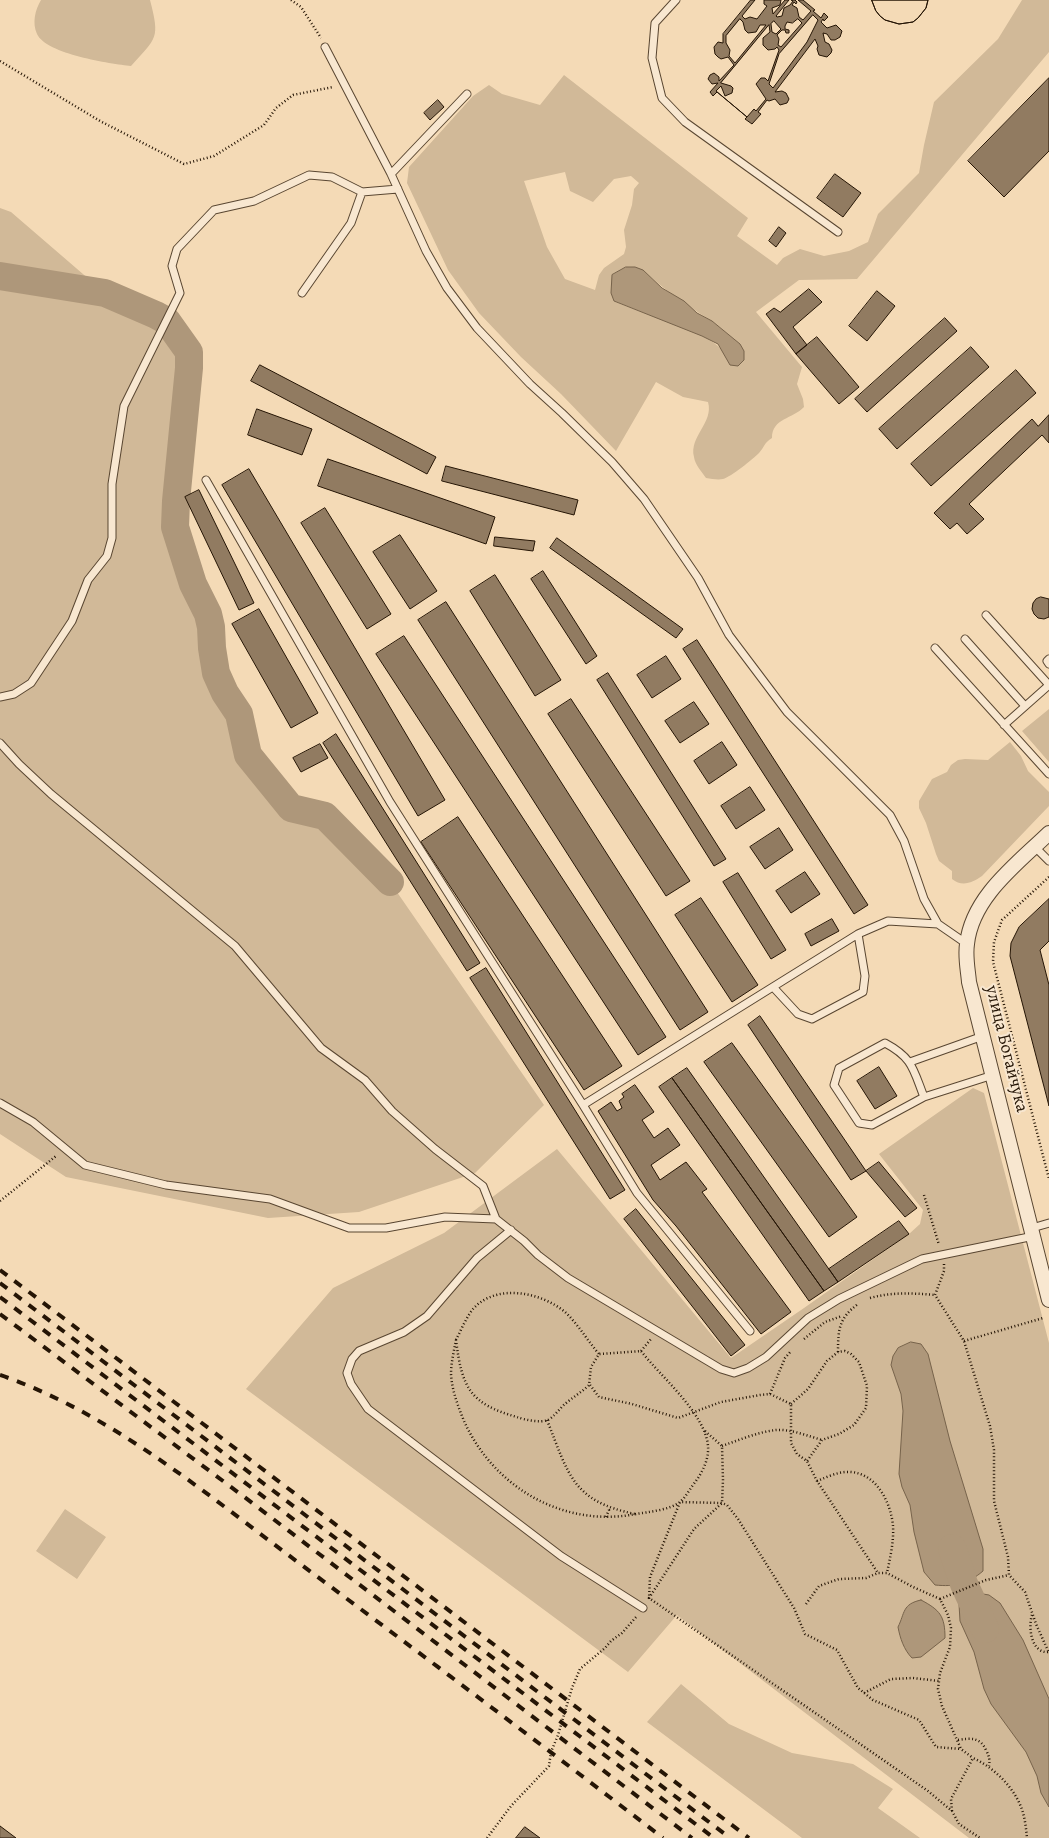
<!DOCTYPE html>
<html>
<head>
<meta charset="utf-8">
<style>
	body { margin:0 }
	canvas { display:block; background:#f4dab6 }
</style>
</head>
<body>
<canvas width="1049" height="1838"></canvas>
<script>
const context = document.querySelector('canvas').getContext('2d');
context.lineJoin = 'round';
function paint(path, color) {
  context.fillStyle = color;
  context.fill(path, 'evenodd');
}
function trace(path, color, width, dash) {
  context.strokeStyle = color;
  context.lineWidth = width;
  context.lineCap = dash ? 'butt' : 'round';
  context.setLineDash(dash || []);
  context.stroke(path);
}
function label(font, color, halo, rows, align = 'center') {
  context.font = font + ' Alegreya,serif';
  context.lineWidth = 4;
  context.setLineDash([]);
  context.textBaseline = 'middle';
  context.strokeStyle = halo;
  context.fillStyle = color;
  for (const [text, x, y, turn = 0] of rows) {
    context.save();
    context.translate(x, y);
    context.rotate((+turn || 0) * Math.PI / 180);
    context.textAlign = isNaN(turn) ? turn : align;
    if (halo) context.strokeText(text, 0, 0);
    context.fillText(text, 0, 0);
    context.restore();
  }
}
paint(new Path2D(`
	M41,0H150C160,39 157,37 131,66C111,64 46,54 37,34C32,23 35,10 41,0Z
	M1022,0H1049V52L857,279L799,280L756,312L802,367L797,384L803,399L804,407C793,419 772,418 772,438C764,443 765,446 759,453C753,459 731,477 723,479C718,480 712,479 706,478C702,472 695,465 694,457C689,436 714,423 708,402L683,397L656,382L616,451L561,394L521,357L479,313L448,270L407,183L409,167L473,96L489,85L502,94L540,105L564,75L748,218L737,236L777,265L783,258L800,249L824,256L849,251L868,242L878,214L919,173L924,145L934,102L998,39ZM565,172L570,191L593,202L614,179L631,176L639,183L634,189L632,205L624,230L626,247L624,254L604,268L599,275L595,290L565,279L547,247L524,181ZM643,270C663,289 686,305 710,320C721,327 730,337 740,344L722,350C709,332 639,313 614,301Z
	M0,208L11,212L105,293L167,321L189,352V368L176,501L175,527L193,584L208,614L211,627L212,648L216,673L225,693L239,714L248,755L291,808L325,816L390,882L544,1105L475,1173L359,1212L268,1218L66,1177L0,1134Z
	M1049,709V762L1022,731Z
	M1010,742L1021,756L1028,771L1049,792V806L982,876C972,883 962,887 952,879V871L939,861L936,854L926,823L919,808V801L932,779L947,772L951,765L958,760L965,759L988,760Z
	M973,1088L984,1093L1049,1343V1838H969L677,1615L628,1672L246,1389L333,1288L444,1233L557,1149L731,1358L804,1308L909,1234L920,1224L923,1210L879,1154Z
	M65,1509L106,1537L77,1579L36,1551Z
	M681,1684L729,1724L792,1753L853,1764L893,1789L878,1808L920,1838H802L647,1722Z`), '#d1b998');
const water = new Path2D(`
	M626,267H635L643,270L662,288L684,301L697,313L712,321L740,344L744,351V360L738,366L730,365L718,344L702,336L614,301L611,293L612,275Z
	M911,1342L921,1344L928,1354L950,1441L983,1549V1571C968,1584 955,1587 935,1585L924,1572L914,1532L910,1505L902,1487L899,1474L903,1411L901,1394L891,1365L893,1356L898,1348Z
	M977,1593L989,1595L1000,1603L1023,1640L1049,1699V1807L1041,1793L1037,1776L1026,1752L991,1704L984,1689L974,1652L960,1621L959,1604L962,1598Z
	M921,1600C940,1610 945,1616 945,1638L921,1657L912,1658C904,1650 900,1638 898,1627C905,1613 902,1604 921,1600Z`);
paint(water, '#ae977a');
trace(water, '#77634b', 1);
trace(new Path2D(`
	M0,276L105,293L156,315L167,321L189,352V368L176,501L175,527L193,584L208,614L211,627L212,648L216,673L225,693L239,714L248,755L291,808L325,816L390,882
	M952,1548L964,1584L985,1629`), '#ae977a', 28);
const building = new Path2D(`
	M751,0H755L742,16L745,19L750,17L757,19L767,6L764,4V0H781L780,5L772,8L773,14L785,0H789L776,16L777,17L782,16L784,8L790,5L793,1L791,0H795L797,2L796,4L794,2L792,5L797,8L799,17L803,20L811,11L798,0H803L815,10L813,11L821,18L824,13L828,17L824,21L823,19L821,22L827,28L836,25L842,31L840,37L835,40H831L827,34L823,33L825,42L829,44L832,50L831,53L827,57L819,55L817,49L818,46L815,39L775,92L782,91L786,93L789,99L787,103L780,105L775,99L769,101L767,100L758,112L761,114L752,124L745,119L747,117L717,92L713,96L710,92L718,83L712,84L708,79L710,75L714,73L719,77V81L734,65L728,57L721,59L718,57L715,54L714,47L718,42L723,43V34ZM813,15L818,20L807,42L773,88L769,84L779,54ZM740,19L743,22L745,30L748,33L756,32L760,25H766L735,63L729,56L730,50L726,43V36ZM798,19L802,23L781,47L778,45L779,39L777,35L782,30H785L786,33H789V30L785,29V26L787,22L792,23ZM774,21L781,29L776,34L772,32L771,24ZM769,25L770,32L763,38V45L768,50L775,49L777,47L779,50L768,81L765,78H761L756,84L766,99L756,111L754,109L747,117L716,91L721,86L725,96L732,93L733,88L731,86L721,83Z
	M872,0H928L926,8L918,18L913,22L899,24L885,20L880,16L876,11Z
	M872,0H928L926,8L918,18L913,22L899,24L885,20L880,16L876,11Z
	M1049,78V151L1004,197L968,161Z
	M438,100L444,107L430,120L424,113Z
	M835,174L861,193L843,217L817,198Z
	M779,227L786,233L776,247L769,241Z
	M809,289L822,302L793,327L807,345L796,354L766,314L774,308L780,312Z
	M877,291L895,306L867,341L849,326Z
	M945,318L957,331L867,412L855,399Z
	M817,337L859,387L839,404L796,354Z
	M971,347L989,367L897,449L879,429Z
	M260,365L436,457L427,474L251,381Z
	M1016,370L1036,393L931,486L911,464Z
	M257,409L312,429L302,455L248,435Z
	M1049,415V443L1042,435L969,504L984,519L967,534L957,523L950,529L934,513L1032,419L1038,426Z
	M328,459L495,517L486,544L318,486Z
	M446,466L578,500L574,515L442,481Z
	M249,469L445,800L418,816L222,485Z
	M199,490L254,603L239,610L185,497Z
	M325,508L391,614L367,629L301,523Z
	M400,535L437,591L410,609L373,552Z
	M495,537L535,541L533,551L494,546Z
	M557,538L683,629L676,638L550,548Z
	M543,571L597,656L586,664L531,579Z
	M495,575L561,680L535,696L470,591Z
	M1041,597L1049,599V617L1044,619L1038,618L1034,614L1032,609L1033,603L1036,599Z
	M446,602L708,1012L680,1030L418,620Z
	M259,609L318,713L291,728L232,624Z
	M404,636L666,1037L638,1055L376,654Z
	M697,640L868,905L854,914L683,649Z
	M666,656L681,679L652,698L637,675Z
	M608,673L726,859L714,866L597,680Z
	M571,699L690,881L666,896L548,714Z
	M694,702L709,724L680,743L665,721Z
	M336,734L480,963L467,971L323,743Z
	M722,742L737,765L709,784L694,761Z
	M320,744L328,758L301,772L293,758Z
	M750,787L765,810L736,829L721,806Z
	M458,817L622,1066L584,1090L421,842Z
	M779,828L793,850L765,869L750,847Z
	M805,872L820,894L791,913L776,891Z
	M738,873L786,950L771,959L723,882Z
	M701,898L758,985L732,1002L675,915Z
	M1049,899V941L1040,950L1049,985V1106L1010,956L1011,943L1019,927Z
	M832,919L839,931L811,946L805,934Z
	M486,968L625,1190L610,1199L470,978Z
	M760,1016L866,1171L851,1180L748,1025Z
	M732,1043L857,1217L829,1237L704,1062Z
	M879,1067L897,1096L875,1109L857,1081Z
	M687,1068L838,1282L824,1291L672,1078Z
	M672,1078L824,1291L809,1301L659,1087Z
	M635,1085L654,1112L642,1120L654,1138L668,1128L680,1145L651,1165L660,1180L686,1162L707,1189L702,1192L791,1312L761,1334L676,1226L653,1200L598,1111L611,1102L617,1111L622,1108L619,1101L624,1097L622,1094Z
	M879,1162L917,1208L905,1217L866,1171Z
	M636,1209L745,1345L731,1356L624,1219Z
	M899,1221L909,1234L838,1282L829,1269Z
	M0,1826L16,1838H0Z
	M525,1827L540,1838H516Z`);
paint(building, '#917b61');
trace(building, '#251505', 1);
const lane = new Path2D(`
	M676,0L655,23L652,58L662,98L685,122L838,232
	M325,47L391,174L426,251L447,288L477,328L530,384L562,413L612,462L644,499L698,578L729,635L787,712L890,815L904,841L924,899L938,924L967,944
	M391,174L467,94
	M302,293L351,223L362,192
	M206,480L390,802L583,1105L637,1193L750,1331
	M986,615L1049,685L1004,725
	M965,639L1025,706
	M935,648L1049,774
	M1049,659L1047,661L1049,664
	M0,697L14,694L31,683L72,621L88,580L107,556L112,538V484L124,406L180,293L172,266L177,249L214,210L254,201L309,175L332,177L362,192L398,189
	M0,743L19,764L51,794L235,946L321,1048L365,1080L392,1111L435,1149L483,1186L496,1219L524,1241L538,1255L568,1278L721,1369L734,1373L748,1368L766,1357L808,1318L839,1299L922,1259L1034,1236
	M1035,847L1049,861
	M773,987L798,1014L812,1019L863,992L865,976L858,934
	M885,1043C913,1058 913,1069 924,1097L872,1125L859,1123L834,1085L839,1068Z
	M910,1062L983,1036
	M924,1097L993,1075
	M0,1103L33,1122L85,1165L166,1185L270,1199L349,1228H386L445,1217L496,1219
	M583,1105L858,934L888,921L938,924
	M1032,1228L1049,1223
	M511,1230L477,1258L427,1316L404,1332L359,1351L352,1359L347,1373L351,1384L368,1409L561,1556L643,1608`);
const street = new Path2D(`
	M1049,833C1017,864 972,897 967,944C965,957 968,970 969,982L1049,1300`);
trace(lane, '#594631', 9);
trace(street, '#594631', 16);
trace(new Path2D(`
	M291,0L301,7L321,38
	M0,61L100,121L184,164L214,156L264,125L276,108L293,95L333,87
	M1049,877L1002,920L994,942L993,962L1049,1179
	M924,1195L939,1245
	M0,1201L56,1156
	M944,1264V1271L935,1295L964,1341L990,1426L994,1450V1501L1008,1557L1009,1575L1025,1592L1036,1624L1049,1653
	M870,1298C892,1292 912,1293 935,1295
	M804,1339L825,1322L842,1316
	M456,1340C461,1330 466,1318 473,1309C496,1283 541,1292 565,1312C578,1324 587,1340 599,1354L591,1367L589,1385C582,1392 573,1397 565,1404C560,1408 554,1417 548,1420C540,1423 525,1420 517,1417C470,1404 462,1388 456,1340C454,1351 451,1363 451,1374C452,1391 458,1406 464,1421C494,1488 564,1528 636,1514C648,1512 670,1510 680,1502C686,1497 691,1487 696,1481C703,1471 709,1459 708,1446C705,1413 661,1377 641,1351L599,1354
	M964,1341L1043,1318
	M641,1351L651,1339
	M838,1352C838,1329 839,1318 858,1304
	M590,1385L599,1397L632,1404L678,1418L721,1402L760,1395L770,1394L791,1404V1443L797,1454L807,1461L817,1481L878,1573
	M770,1394L785,1358L791,1351
	M791,1404L808,1389L827,1361L838,1352L845,1351L851,1354L859,1362L867,1386L866,1408L854,1425L839,1434L822,1440L807,1461
	M547,1420C569,1475 572,1501 635,1514
	M705,1431L722,1446L723,1480L722,1503L694,1529L649,1598L928,1791L952,1811L959,1824L980,1838
	M722,1446C739,1440 758,1432 776,1430C791,1429 808,1436 822,1440
	M817,1481C827,1477 839,1471 851,1472C877,1474 891,1503 893,1526C894,1542 890,1558 887,1573
	M606,1517L609,1510L607,1508
	M649,1599L650,1577L680,1502L722,1503L727,1505L738,1519L794,1608L805,1634L837,1650L858,1688L873,1700L919,1720L936,1747L961,1749
	M940,1599L986,1580L1009,1575
	M806,1604L819,1586L839,1579L866,1578L878,1573H887L913,1587L940,1599L948,1615L951,1628L950,1647L940,1673L938,1689L942,1706L961,1749L973,1758
	M1032,1615C1028,1627 1031,1654 1049,1652
	M864,1693L891,1679L913,1678L939,1681
	M958,1740C971,1738 980,1737 986,1750C989,1756 990,1759 989,1766
	M952,1811L951,1799L973,1758C993,1767 1013,1786 1021,1807C1025,1817 1026,1828 1027,1838
	M487,1838L511,1806L549,1766L551,1752L558,1735L572,1688L580,1669L605,1648L611,1641L622,1633L637,1616`), '#251505', 2.5, [1, 2.5]);
trace(lane, '#f8e7d0', 7);
trace(street, '#f8e7d0', 14);
trace(new Path2D(`
	M0,1270L749,1838
	M0,1283L730,1838
	M0,1297L714,1838
	M0,1314L243,1496L692,1838
	M0,1375C111,1413 206,1494 299,1563C421,1654 542,1745 663,1838`), '#251505', 4, [9, 9]);
label('18px', '#251505', '#f8e7d0', [
	["улица Богайчука",1006,1049,76]
]);
</script>
</body>
</html>
